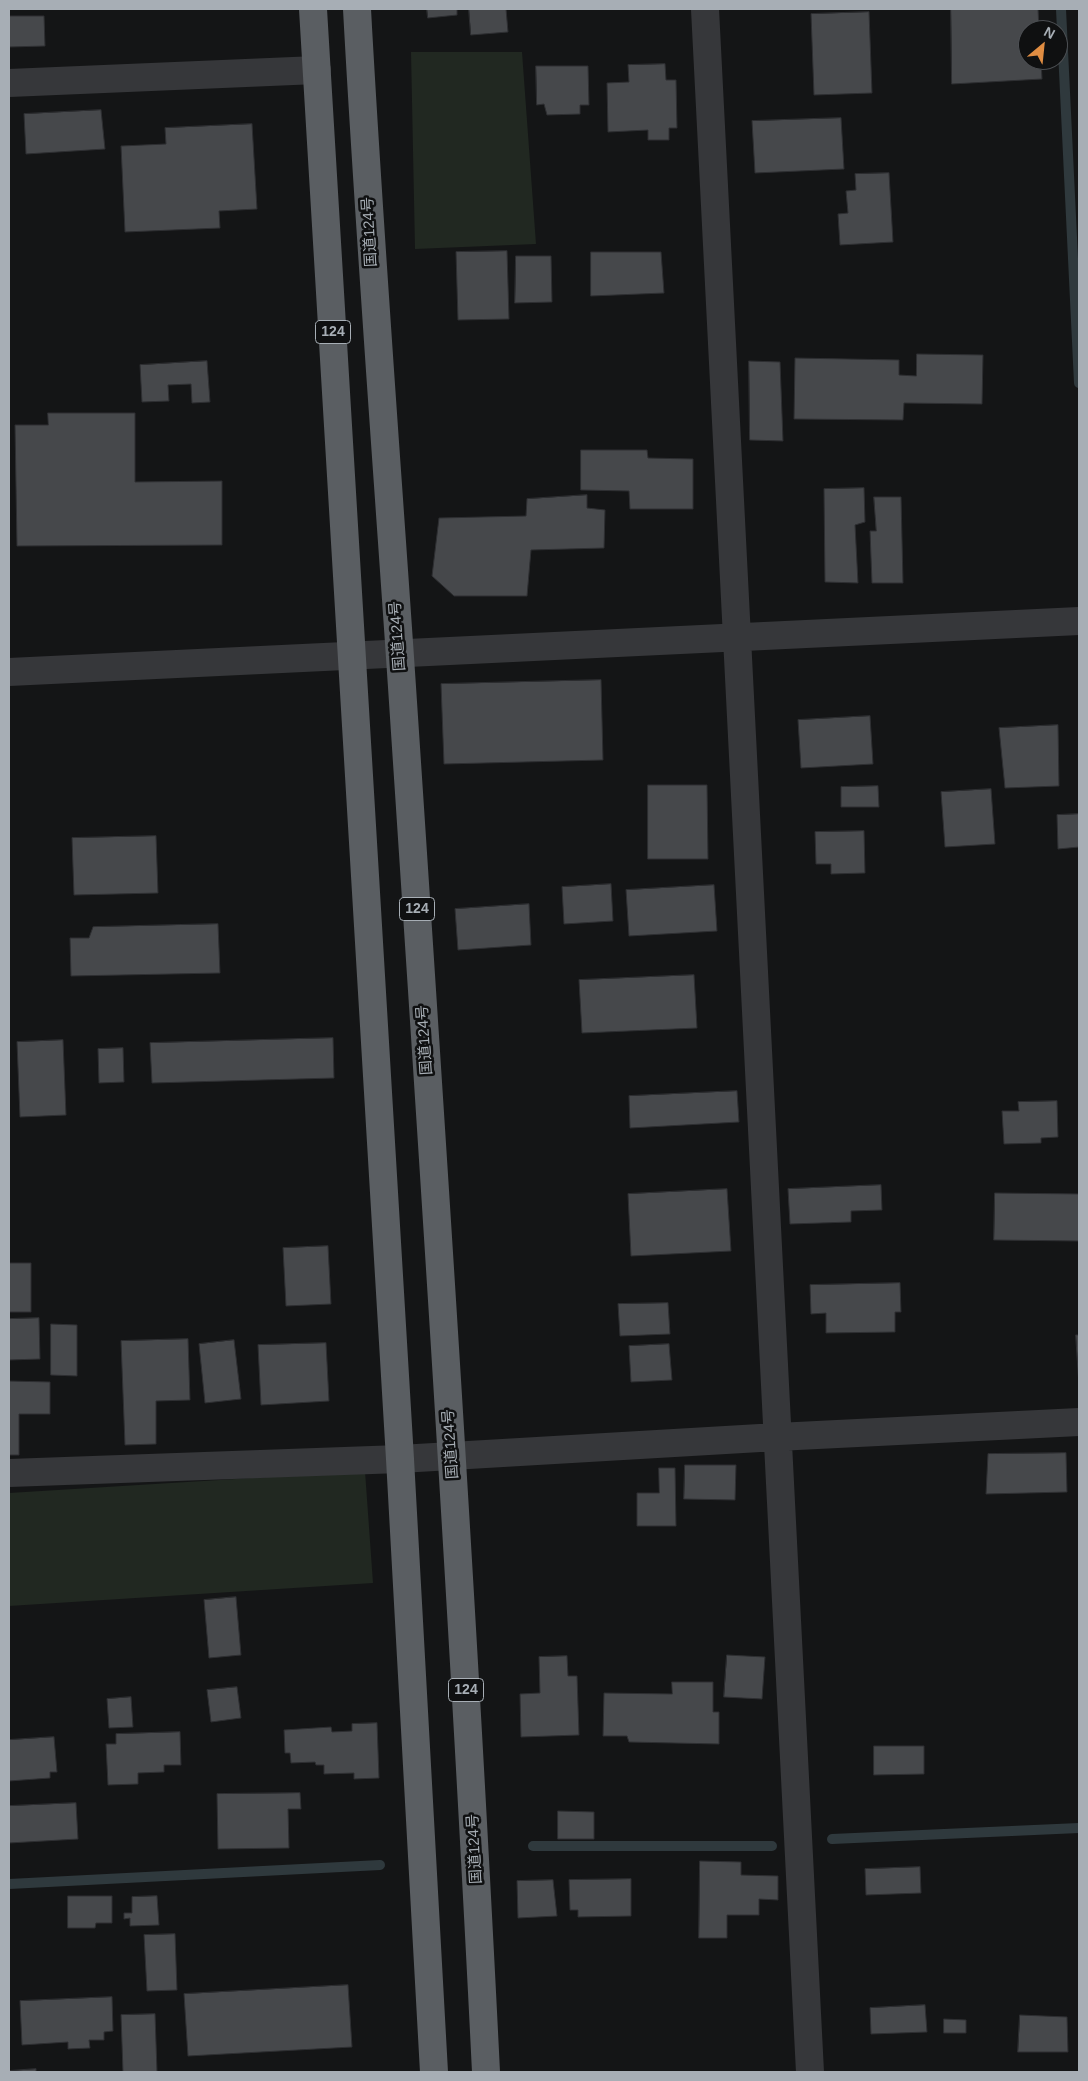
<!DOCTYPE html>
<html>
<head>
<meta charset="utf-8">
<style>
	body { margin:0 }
	#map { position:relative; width:1088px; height:2081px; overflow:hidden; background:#141516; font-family:Helvetica,sans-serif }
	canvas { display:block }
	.frame { position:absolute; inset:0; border:10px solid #a7aeb5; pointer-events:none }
	.north { position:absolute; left:1018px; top:20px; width:50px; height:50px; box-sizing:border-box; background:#0f1011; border:1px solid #4c4f53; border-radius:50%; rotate:28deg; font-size:14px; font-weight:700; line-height:20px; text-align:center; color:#a7aeb5 }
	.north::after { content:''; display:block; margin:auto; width:18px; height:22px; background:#e08d42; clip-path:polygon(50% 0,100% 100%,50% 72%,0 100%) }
</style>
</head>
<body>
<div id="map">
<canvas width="1088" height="2081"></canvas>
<div class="frame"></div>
<div class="north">N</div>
</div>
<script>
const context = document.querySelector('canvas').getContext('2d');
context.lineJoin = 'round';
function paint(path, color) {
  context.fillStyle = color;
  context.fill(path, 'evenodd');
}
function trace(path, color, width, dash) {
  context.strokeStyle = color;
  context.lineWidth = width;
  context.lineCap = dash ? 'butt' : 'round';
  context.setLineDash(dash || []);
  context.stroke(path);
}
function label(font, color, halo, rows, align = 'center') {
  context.font = font + ' Helvetica,"Noto Sans JP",sans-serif';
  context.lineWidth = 5;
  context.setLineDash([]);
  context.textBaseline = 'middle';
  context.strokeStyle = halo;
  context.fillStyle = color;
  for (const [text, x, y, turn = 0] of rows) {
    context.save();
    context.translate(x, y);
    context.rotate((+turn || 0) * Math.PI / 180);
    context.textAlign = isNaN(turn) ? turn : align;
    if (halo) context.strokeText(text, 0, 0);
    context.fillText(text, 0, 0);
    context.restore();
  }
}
paint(new Path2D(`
	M411,52H522L536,244L415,249Z
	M365,1471L373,1583L9,1606V1493Z`), '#212821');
trace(new Path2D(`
	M1061,9L1079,383
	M832,1839L1079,1828
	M533,1846H772
	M9,1884L380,1865`), '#2f393d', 10);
const building = new Path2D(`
	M427,9H457V15L428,18Z
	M469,9H506L508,32L471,35Z
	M951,9H1038L1039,30H1028V60H1041L1042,79L952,84Z
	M869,12L872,93L814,95L811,14Z
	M9,16H44L45,46L9,47Z
	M665,64L666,80H676L677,128H669V140H648V130L608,132L607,83L629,82L628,65Z
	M536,66H588L589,105H580V114L547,115L544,104L537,105Z
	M101,110L105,149L26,154L24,114Z
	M841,118L844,169L755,173L752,121Z
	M252,124L257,209L219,211L220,228L125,232L121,146L166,144L165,128Z
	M889,173L893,242L840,245L838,214L848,213L846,191L856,190L855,174Z
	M507,251L509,319L458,320L456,252Z
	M591,252H661L664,293L591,296Z
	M516,256H551L552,302L515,303Z
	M917,354L983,355L982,404L904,403L903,420L794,419L795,358L899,360V375L916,376Z
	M207,361L210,402L192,403L191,384L168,385L169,401L142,402L140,365Z
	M749,361L780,362L783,441L750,440Z
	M48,413H135V482L222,481V545L17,546L15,425H48Z
	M581,450H647L648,458L693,459V509H630L629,491L581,490Z
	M864,488L865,522L855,525L858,583L825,582L824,489Z
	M587,495V508L605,510L604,548L531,550L527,596H454L432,576L439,518L526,516L527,499Z
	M874,497H901L903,583H872L870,531H876Z
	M601,680L603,760L444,764L441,684Z
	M870,716L873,764L801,768L798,720Z
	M1058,725L1059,786L1005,788L999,728Z
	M648,785H707L708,859H648Z
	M878,786L879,807H841V787Z
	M991,789L995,844L945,847L941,792Z
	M1079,814V847L1058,849L1057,815Z
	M864,831L865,873L831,874V864H816L815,832Z
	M156,836L158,893L74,895L72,838Z
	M611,884L613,921L564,924L562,887Z
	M714,885L717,931L629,936L626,890Z
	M529,904L531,945L458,950L455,909Z
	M218,924L220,973L71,976L70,938H89L93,927Z
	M694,975L697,1028L582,1033L579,980Z
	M333,1038L334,1078L152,1083L150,1043Z
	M63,1040L66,1115L20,1117L17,1042Z
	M123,1048L124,1082L99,1083L98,1049Z
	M737,1091L739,1122L630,1128L629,1096Z
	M1057,1101L1058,1137L1041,1138V1143L1004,1144L1002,1111H1019L1018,1102Z
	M881,1185L882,1210L851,1211V1222L790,1224L788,1189Z
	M727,1189L731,1251L631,1256L628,1194Z
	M995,1193L1079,1194V1241L994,1240Z
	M328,1246L331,1304L286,1306L283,1248Z
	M9,1263H31V1312H9Z
	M900,1283L901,1312H895V1332L826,1333V1313L811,1314L810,1285Z
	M668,1303L670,1334L620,1336L618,1304Z
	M39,1318L40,1359L9,1360V1319Z
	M51,1324L77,1325V1376L51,1375Z
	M1076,1335H1079V1385Z
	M188,1339L190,1400L156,1401V1444L125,1445L121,1341Z
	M234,1340L241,1399L205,1403L199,1344Z
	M326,1343L329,1401L261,1405L258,1345Z
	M669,1344L672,1380L631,1382L629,1346Z
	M9,1381L50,1382V1414H19V1455H9Z
	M1066,1453L1067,1492L986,1494L988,1454Z
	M685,1465H736L735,1500L684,1499Z
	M659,1468H675L676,1526H637V1493H659Z
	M236,1597L241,1655L209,1658L204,1600Z
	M727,1655L765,1657L762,1699L724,1697Z
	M567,1656L568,1676H577L579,1735L521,1737L520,1694L540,1693L539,1657Z
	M672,1682H713V1712H719V1744L629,1742L627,1736H603L604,1693L672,1694Z
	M237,1687L241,1718L211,1722L207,1690Z
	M131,1697L133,1727L109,1728L107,1699Z
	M377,1723L379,1778L354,1779V1773L324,1774V1765H316L315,1762L291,1763L290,1753H285L284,1730L331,1727L332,1732L352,1731V1724Z
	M180,1732L181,1765H164V1772L138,1773V1784L108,1785L106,1744H116V1734Z
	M54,1737L57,1772H50V1778L9,1781V1740Z
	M874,1746H924V1774L874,1775Z
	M300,1793L301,1809H288L289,1848L218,1849L217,1794Z
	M76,1803L78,1839L9,1843V1806Z
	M558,1811L594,1812V1839H558Z
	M700,1861L741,1862V1875L778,1876V1900L759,1899V1915H727V1938H699Z
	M920,1867L921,1893L866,1895L865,1869Z
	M631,1879V1916L578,1917V1910H570L569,1880Z
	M553,1880L557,1916L518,1918L517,1881Z
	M68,1896H112V1923H96L95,1928H68Z
	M157,1896L159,1925L130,1926V1918L124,1919V1913H132V1897Z
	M175,1934L177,1990L147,1991L144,1935Z
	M348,1985L352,2047L188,2056L184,1994Z
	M112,1997L113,2031L104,2032V2040H89L90,2048L68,2049V2042L22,2045L20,2001Z
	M925,2005L927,2032L871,2034L870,2008Z
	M155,2014L157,2072H123L121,2015Z
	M1020,2015L1067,2017L1068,2052H1018Z
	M944,2019L966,2020V2033H944Z
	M36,2069V2072H9V2071Z`);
paint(building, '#46484b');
trace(building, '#2e2f32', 1);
trace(new Path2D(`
	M705,9L810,2072
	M9,83L317,70
	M9,672L1079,621
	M9,1473L400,1459L777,1437L1079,1422`), '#36373a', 28);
trace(new Path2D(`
	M313,9L400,1459L434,2072
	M357,9C369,230 386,451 401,672C432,1139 463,1605 486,2072`), '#5a5e62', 28);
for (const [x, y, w] of [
	[333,332,35],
	[417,909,35],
	[466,1690,35]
]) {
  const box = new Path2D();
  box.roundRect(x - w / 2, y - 11.5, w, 23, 4);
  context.fillStyle = '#0f1011';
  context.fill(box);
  trace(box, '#a7aeb5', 1);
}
label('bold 14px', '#a7aeb5', null, [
	["124",333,332],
	["124",417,909],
	["124",466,1690]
]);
label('15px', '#a7aeb5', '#0f1011', [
	["国道124号",370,232,-93],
	["国道124号",398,636,-94],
	["国道124号",425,1040,-94],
	["国道124号",451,1444,-94],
	["国道124号",475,1849,-93]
]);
</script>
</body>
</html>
